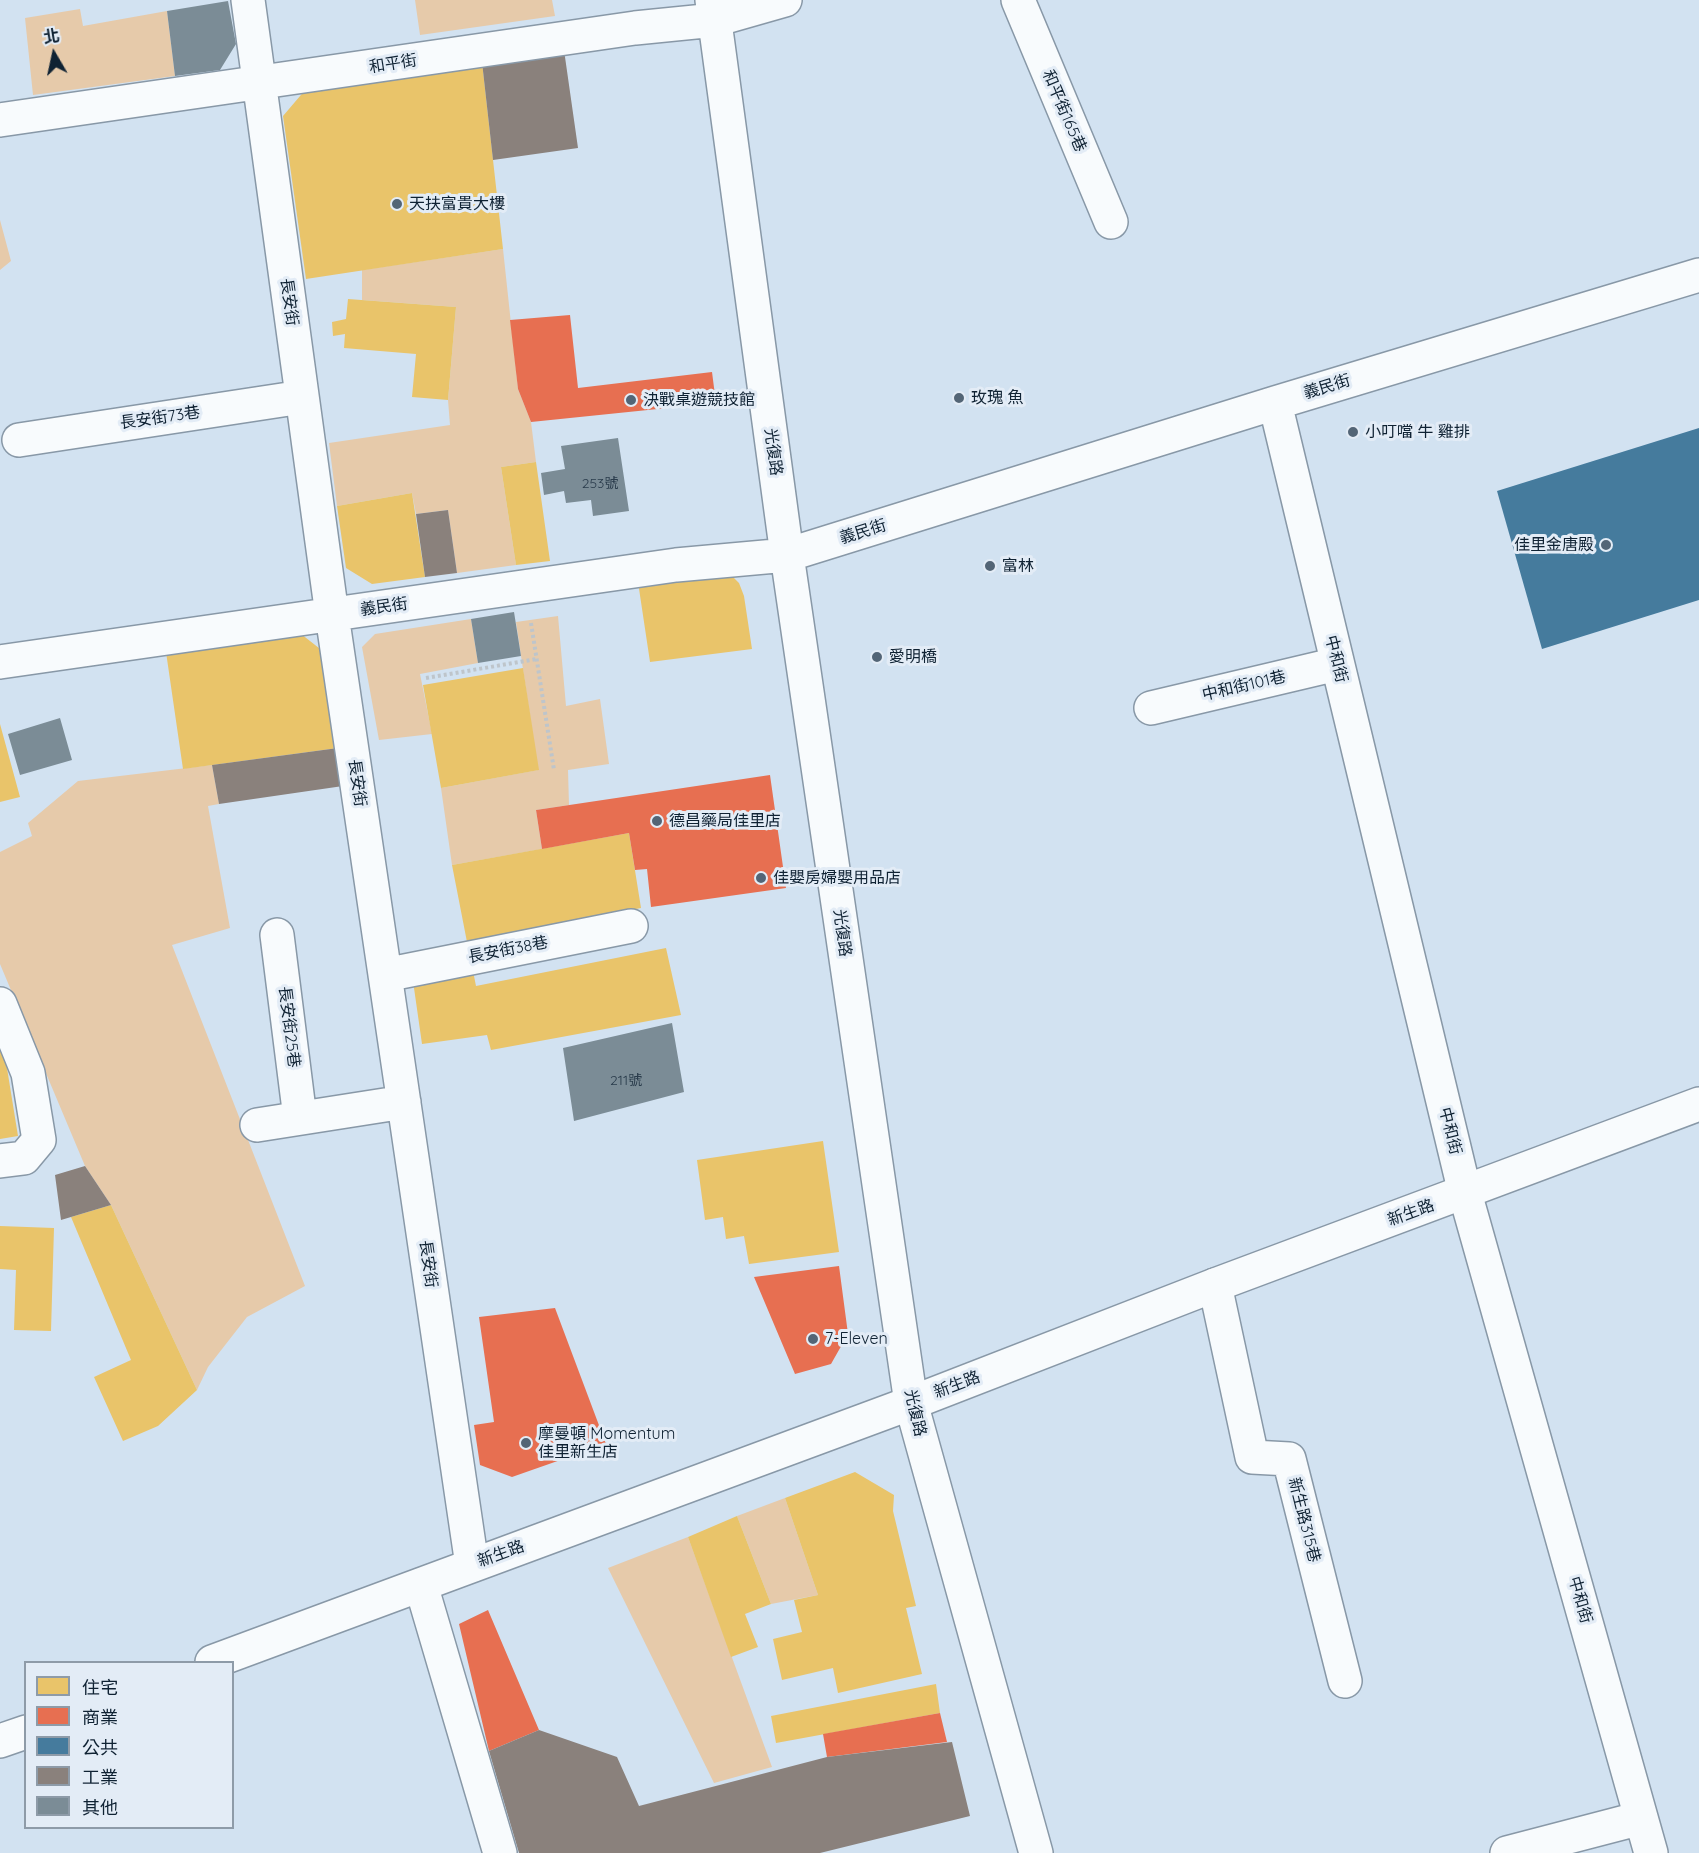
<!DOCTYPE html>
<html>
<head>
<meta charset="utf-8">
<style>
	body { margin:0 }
	#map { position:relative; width:1699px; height:1853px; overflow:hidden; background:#d2e2f1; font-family:Quicksand,"Noto Sans TC",sans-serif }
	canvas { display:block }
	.legend { position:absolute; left:24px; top:1661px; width:210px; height:168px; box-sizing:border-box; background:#e3ecf6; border:2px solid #8e9ba8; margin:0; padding:8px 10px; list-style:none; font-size:18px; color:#0f2233 }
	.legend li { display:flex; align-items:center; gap:12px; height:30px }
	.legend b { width:30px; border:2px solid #8e9ba8 }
	.north { position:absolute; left:24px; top:24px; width:60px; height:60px; -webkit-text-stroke:4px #e3ecf6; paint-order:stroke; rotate:351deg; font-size:16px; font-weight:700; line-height:24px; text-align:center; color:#0f2233 }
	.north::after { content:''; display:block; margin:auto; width:21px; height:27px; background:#0f2233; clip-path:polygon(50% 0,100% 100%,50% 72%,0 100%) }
</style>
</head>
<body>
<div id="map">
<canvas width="1699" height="1853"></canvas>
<ul class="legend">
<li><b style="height:16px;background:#e9c46a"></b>住宅</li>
<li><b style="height:16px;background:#e76f51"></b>商業</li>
<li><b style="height:16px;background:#457b9d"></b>公共</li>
<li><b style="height:16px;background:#8a817c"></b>工業</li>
<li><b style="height:16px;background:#7b8c96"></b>其他</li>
</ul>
<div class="north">北</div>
</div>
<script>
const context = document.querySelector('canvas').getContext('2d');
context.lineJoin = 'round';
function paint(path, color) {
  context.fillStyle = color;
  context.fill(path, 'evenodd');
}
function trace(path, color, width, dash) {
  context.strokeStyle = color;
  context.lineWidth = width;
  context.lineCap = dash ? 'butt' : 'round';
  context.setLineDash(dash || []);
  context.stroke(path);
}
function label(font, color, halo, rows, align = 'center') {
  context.font = font + ' Quicksand,"Noto Sans TC",sans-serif';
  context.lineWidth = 6;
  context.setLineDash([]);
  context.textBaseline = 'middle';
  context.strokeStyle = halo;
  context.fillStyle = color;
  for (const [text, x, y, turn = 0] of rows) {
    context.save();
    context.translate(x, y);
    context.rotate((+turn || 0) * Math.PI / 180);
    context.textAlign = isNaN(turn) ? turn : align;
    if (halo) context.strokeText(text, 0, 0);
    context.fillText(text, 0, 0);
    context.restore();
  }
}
paint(new Path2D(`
	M415,0H552L555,16L420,35Z
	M80,9L83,26L167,11L175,76L33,95L25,18Z
	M0,220L11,261L0,270Z
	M503,249L518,389L531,422L536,462L501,467L516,565L457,573L448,510L416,514L412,493L337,506L329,443L450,425L448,400L456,307L362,300V270Z
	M558,616L566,706L600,699L609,764L568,770L569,805L536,810L542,849L452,865L441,788L538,770L516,622Z
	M471,619L478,663L420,674L432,734L379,740L362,647L375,634Z
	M212,765L219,804L208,806L230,928L172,945L305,1286L247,1317L208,1367L197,1390L111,1205L85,1166L0,964V852L32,836L28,823L78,781Z
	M785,1498L818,1595L771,1604L737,1516Z
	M688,1537L772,1767L714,1783L608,1568Z`), '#e6caaa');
paint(new Path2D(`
	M482,62L503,249L306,279L283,116L306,89Z
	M348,299L456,307L448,400L412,397L416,354L344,348L345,334L333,336L332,322L346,319Z
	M536,462L550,561L516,565L501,467Z
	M412,493L425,577L372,584L346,568L337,506Z
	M730,574L739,583L744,596L752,649L650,662L638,582Z
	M296,630L324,652L338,748L183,769L166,652Z
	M523,668L539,770L441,788L423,685Z
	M0,724L20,797L0,802Z
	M629,833L641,908L467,942L452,865Z
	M666,948L681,1015L491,1050L487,1035L422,1044L413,981L472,966L476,986Z
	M0,1025L18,1136L0,1139Z
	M823,1141L839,1252L749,1264L744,1236L726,1239L723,1217L705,1220L697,1160Z
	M111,1205L197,1390L158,1426L123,1441L94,1377L131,1360L71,1217Z
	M0,1226L54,1228L51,1331L14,1330L16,1270L0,1269Z
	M855,1472L894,1495L893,1511L916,1606L906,1608L922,1674L838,1693L833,1668L782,1680L773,1639L802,1632L794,1600L818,1595L785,1498Z
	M737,1516L771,1604L745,1614L758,1647L731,1657L688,1537Z
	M936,1684L940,1713L776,1743L771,1716Z`), '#e9c46a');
paint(new Path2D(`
	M570,315L578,388L712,372L716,403L531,422L518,389L510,320Z
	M770,775L786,888L651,907L647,869L635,870L629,833L542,849L536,810Z
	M839,1266L848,1334L831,1364L795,1374L754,1277Z
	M555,1308L606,1444L512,1477L480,1465L474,1425L494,1422L479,1317Z
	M488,1610L539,1730L489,1751L459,1624Z
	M940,1713L947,1742L827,1757L823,1734Z`), '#e76f51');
paint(new Path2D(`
	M1699,428V600L1542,649L1497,491Z`), '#457b9d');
paint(new Path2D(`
	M564,50L578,148L493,160L482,62Z
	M448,510L457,573L425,577L416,514Z
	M338,748L343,786L219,804L212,765Z
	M85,1166L111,1205L61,1220L55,1175Z
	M539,1730L617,1757L639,1806L827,1757L952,1742L970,1816L820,1853H519L489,1751Z`), '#8a817c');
paint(new Path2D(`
	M228,1L236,44L220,70L175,76L167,11Z
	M618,438L629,511L593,516L591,500L566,503L564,491L544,495L541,473L565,469L561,446Z
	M514,612L521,656L478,663L471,619Z
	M60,718L72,760L20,775L8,734Z
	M672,1023L684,1092L574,1121L563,1048Z`), '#7b8c96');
const minor = new Path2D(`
	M248,0L332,615L472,1565
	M712,0L787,555L911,1403L1036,1853
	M1018,0L1111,222
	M0,120L635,28L715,20L785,0
	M1275,403L1465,1193L1651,1853
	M19,440L302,397
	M0,662L676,565L787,555L1275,403L1699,275
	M1151,708L1337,664
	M277,935L300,1118
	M385,975L631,926
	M0,1004L28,1073L39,1140L24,1158L0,1161
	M257,1125L404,1102
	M1215,1285L1252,1457L1289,1459L1345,1681
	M421,1585L500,1853
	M1507,1853L1641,1818`);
const major = new Path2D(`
	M212,1662L911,1403L1215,1285L1699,1104
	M0,1741L26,1732`);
trace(minor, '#8898a7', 36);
trace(major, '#8898a7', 36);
trace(new Path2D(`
	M531,623L554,770
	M426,678L537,659`), '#bec5cb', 4, [3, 3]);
trace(minor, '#f8fbfd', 33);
trace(major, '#f8fbfd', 33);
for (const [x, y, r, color] of [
	[397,204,6,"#536576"],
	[959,398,6,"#536576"],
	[631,400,6,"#536576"],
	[1353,432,6,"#536576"],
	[1606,545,6,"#536576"],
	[990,566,6,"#536576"],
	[877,657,6,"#536576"],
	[657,821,6,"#536576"],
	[761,878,6,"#536576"],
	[813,1339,6,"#536576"],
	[526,1443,6,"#536576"]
]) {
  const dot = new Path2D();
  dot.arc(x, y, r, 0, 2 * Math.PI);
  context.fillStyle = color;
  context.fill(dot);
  trace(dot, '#e3ecf6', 2);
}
label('14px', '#2a3c4c', null, [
	["253號",600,484],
	["211號",626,1081]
]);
label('16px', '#0f2233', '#e3ecf6', [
	["和平街",393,64,-9],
	["和平街165巷",1064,111,67],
	["長安街",289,302,82],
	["義民街",1327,387,-17],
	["長安街73巷",160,418,-8],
	["光復路",773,452,82],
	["義民街",863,532,-17],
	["義民街",384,607,-8],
	["中和街",1336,659,76],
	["中和街101巷",1244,686,-13],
	["長安街",357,783,82],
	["光復路",842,933,82],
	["長安街38巷",508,950,-11],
	["長安街25巷",289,1027,83],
	["中和街",1450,1131,76],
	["新生路",1411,1213,-20],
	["長安街",428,1264,82],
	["新生路",957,1385,-21],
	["光復路",915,1413,77],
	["新生路315巷",1304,1520,76],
	["新生路",501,1554,-20],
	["中和街",1580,1600,74]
]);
label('16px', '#0f2233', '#e3ecf6', [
	["天扶富貴大樓",409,204],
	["玫瑰 魚",971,398],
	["決戰桌遊競技館",643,400],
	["小叮噹 牛 雞排",1365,432],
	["佳里金唐殿",1594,545,"right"],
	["富林",1002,566],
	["愛明橋",889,657],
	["德昌藥局佳里店",669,821],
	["佳嬰房婦嬰用品店",773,878],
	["7-Eleven",825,1339],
	["摩曼頓 Momentum",538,1434],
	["佳里新生店",538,1452]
], 'left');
</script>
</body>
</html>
